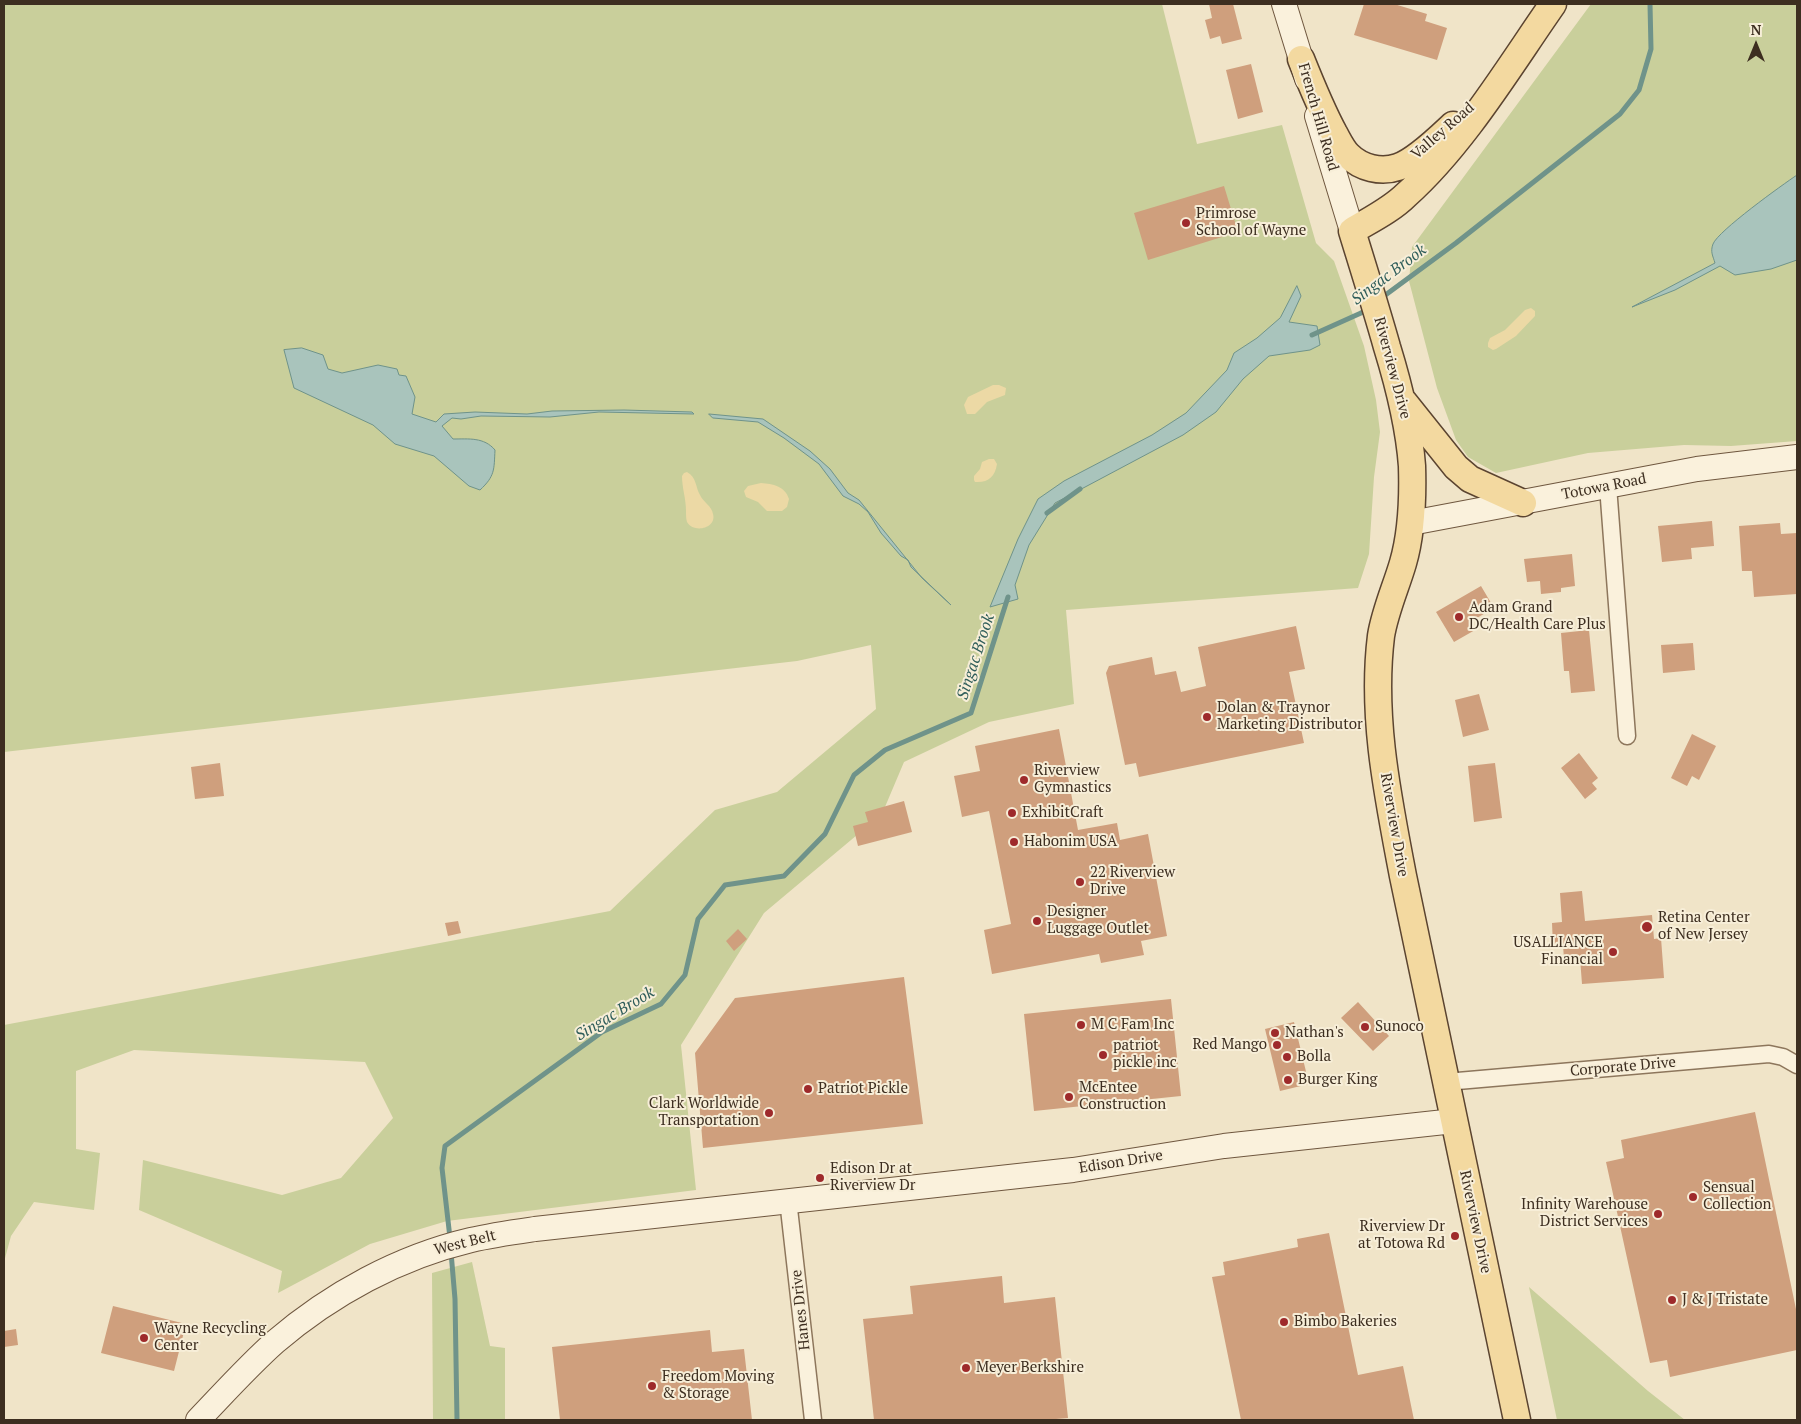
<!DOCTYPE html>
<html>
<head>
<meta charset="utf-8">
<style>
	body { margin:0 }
	#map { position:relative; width:1801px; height:1424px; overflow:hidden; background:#f0e4c8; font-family:"PT Serif",serif }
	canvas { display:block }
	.frame { position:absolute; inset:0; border:5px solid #3d2e20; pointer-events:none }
	.north { position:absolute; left:1731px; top:20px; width:50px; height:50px; -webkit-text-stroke:4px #f7eed8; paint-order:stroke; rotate:0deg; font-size:14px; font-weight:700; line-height:20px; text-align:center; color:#3d2e20 }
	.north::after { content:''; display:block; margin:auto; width:18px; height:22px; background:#3d2e20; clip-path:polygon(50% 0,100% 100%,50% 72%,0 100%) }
</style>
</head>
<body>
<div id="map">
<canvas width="1801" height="1424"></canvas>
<div class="frame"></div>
<div class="north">N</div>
</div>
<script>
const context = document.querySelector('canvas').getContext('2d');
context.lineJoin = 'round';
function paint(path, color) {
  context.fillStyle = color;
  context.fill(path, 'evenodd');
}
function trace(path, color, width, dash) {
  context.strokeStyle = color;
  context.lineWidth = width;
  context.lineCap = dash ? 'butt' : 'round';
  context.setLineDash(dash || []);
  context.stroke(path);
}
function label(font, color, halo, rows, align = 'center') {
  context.font = font + ' "PT Serif",serif';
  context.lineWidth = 4;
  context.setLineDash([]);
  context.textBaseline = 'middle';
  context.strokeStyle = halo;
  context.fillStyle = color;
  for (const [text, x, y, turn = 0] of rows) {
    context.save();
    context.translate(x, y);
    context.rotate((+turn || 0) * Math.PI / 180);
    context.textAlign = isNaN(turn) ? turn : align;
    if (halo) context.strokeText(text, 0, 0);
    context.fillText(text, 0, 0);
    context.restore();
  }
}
paint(new Path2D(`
	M4,4H1162L1197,144L1282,125L1316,243L1334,261L1364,346L1376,400L1380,432L1374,477L1369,554L1358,588L1066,610L1074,704L989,722L904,762L882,814L764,913L681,1045L696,1190L447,1221L370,1244L278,1293L282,1271L139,1210L143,1160L282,1195L341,1178L393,1118L365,1062L134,1050L76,1071V1149L100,1153L94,1210L34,1202L11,1236L4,1262V1025L610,911L715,810L777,792L876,709L871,645L797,661L4,752Z
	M1591,4H1797V441L1731,446L1684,445L1588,453L1496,473L1468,457L1456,440L1437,388L1409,281L1412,247Z
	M472,1262L490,1346L505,1348V1420H433L432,1273Z
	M1529,1287L1648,1391L1685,1420H1557Z`), '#c9cf9b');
paint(new Path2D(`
	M1531,308L1535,311V316L1516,336L1496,349L1493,350L1488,347V343L1490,338L1505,330L1525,310Z
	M993,385H999L1006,388L1005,395L987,402L975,414H967L964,405L968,397Z
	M989,459H994L997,464C995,477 988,483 975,482L974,480V476L980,469L982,462Z
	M687,472C697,478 695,486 700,495C703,502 712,506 713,514C717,528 694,534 687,522C686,519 686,515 686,511C686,499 682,488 682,476L684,473Z
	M761,483C773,484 785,486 789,499L787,507L782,511H767L758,502L746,497L744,491L748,486Z`), '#ecd9a5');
const water = new Path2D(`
	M1797,175V260L1771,269L1735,275L1720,266L1675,290L1632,307L1715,263C1713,256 1710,252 1713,244C1718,231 1782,185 1797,175Z
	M1297,286L1301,296L1289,322L1317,326L1320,345L1310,350L1269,356L1243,379L1216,412L1183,435L1055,503L1029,545L1015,585L1018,599L990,607L1018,539L1038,499L1064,481L1152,435L1186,413L1227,370L1234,353L1257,338L1280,318Z
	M302,348L323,355L328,369L342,373L378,365L397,369L399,375L406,376L415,397L412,414L436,422L444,414L475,412L527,414L552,411L624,410L692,412L694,414L599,412L550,417L481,416L461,419L452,418L442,426L453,439C469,439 484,437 495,450C494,470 495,476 480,490L469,486L434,456L395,444L373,425L294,388L284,350Z
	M709,414L763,419L810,451L830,469L848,493L859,500L922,578L951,605L911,567L908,560L901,556L881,533L868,512L859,504L843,496L819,464L784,438L758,422L713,418Z`);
paint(water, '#a9c4bc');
trace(water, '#6f938a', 1);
trace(new Path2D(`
	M1380,299L1456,243L1620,114L1639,90L1651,49L1650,4
	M1312,335L1361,313L1367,309
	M1047,513L1080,489
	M450,1238L442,1168L445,1146L602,1032L661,1004L685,975L698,919L725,885L784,876L825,834L854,775L885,750L971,713L1008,597
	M451,1252L455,1299L457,1420`), '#6f938a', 5);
paint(new Path2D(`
	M1209,4H1233L1242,39L1222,44L1220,36L1210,39L1205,20L1212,18Z
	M1364,4H1394L1427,14L1425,21L1447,28L1437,60L1354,35Z
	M1251,64L1263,112L1238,119L1226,70Z
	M1224,186L1238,232L1148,260L1134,213Z
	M1712,521L1714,546L1691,548L1692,559L1662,562L1658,526Z
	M1780,523L1781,534L1797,533V594L1754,597L1752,571H1742L1739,526Z
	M1572,554L1575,586L1561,588V592L1541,594L1540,581L1527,582L1524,559Z
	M1481,586L1494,608L1470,622L1475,630L1454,642L1436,612Z
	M1296,626L1305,669L1289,672L1304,743L1139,777L1136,763L1125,765L1106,673L1109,666L1152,657L1155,675L1176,671L1181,692L1206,686L1198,647Z
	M1589,630L1595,691L1571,693L1569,671H1564L1561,633Z
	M1693,643L1695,670L1663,673L1661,645Z
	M1479,694L1489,730L1463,737L1455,700Z
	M1059,729L1078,830L1117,823L1120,840L1148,834L1167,936L1141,941L1144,955L1101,963L1099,954L992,974L984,930L1011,924L989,811L962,817L954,776L980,771L975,746Z
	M1692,734L1716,746L1699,780L1692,776L1687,786L1671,778Z
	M1579,753L1598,778L1592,783L1597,789L1585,799L1561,768Z
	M220,763L224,796L195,799L191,767Z
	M1495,763L1502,818L1474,822L1468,766Z
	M904,801L912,832L858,846L853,826L868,822L865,812Z
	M1582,891L1585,921L1652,915L1654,939L1661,938L1664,978L1582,984L1580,958L1564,959L1563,945L1553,946L1552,923L1562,922L1560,893Z
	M458,921L461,933L448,936L445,923Z
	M738,929L747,939L734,951L726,941Z
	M904,977L923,1124L703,1148L695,1053L735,998Z
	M1171,999L1181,1096L1034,1111L1024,1014Z
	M1358,1002L1389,1036L1373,1051L1341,1018Z
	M1294,1022L1309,1084L1280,1091L1265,1029Z
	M1755,1112L1797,1314V1350L1670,1377L1667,1360L1650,1363L1606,1162L1624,1158L1621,1140Z
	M1329,1233L1358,1375L1403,1366L1414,1420H1241L1212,1277L1225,1275L1223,1262L1298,1247L1297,1239Z
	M1002,1276L1004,1303L1055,1297L1068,1418L1044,1420H874L863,1319L913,1314L910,1286Z
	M113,1306L186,1324L174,1371L101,1353Z
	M16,1329L18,1345L4,1347V1331Z
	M710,1330L712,1352L744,1349L752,1420H560L552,1347Z`), '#cf9f7d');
const street = new Path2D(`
	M1608,486L1627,736
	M1446,1082L1769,1054L1783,1057L1797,1065
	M788,1200L813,1420`);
const secondary = new Path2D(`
	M1284,4L1307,79
	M1317,116L1352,231
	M1411,523L1697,469L1797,457
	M198,1420C223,1394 248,1366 275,1342C331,1294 399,1257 471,1240C492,1235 514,1232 535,1229L1073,1170L1224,1146L1454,1121`);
const primary = new Path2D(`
	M1301,59C1311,84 1321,109 1334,133C1338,140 1342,149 1348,155C1361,168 1381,173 1398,167C1416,161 1439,138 1453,125
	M1404,402L1456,467L1470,479L1523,503
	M1517,1420L1403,876C1388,797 1371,717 1381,636C1385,611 1396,587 1403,563C1412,532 1413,498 1412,466C1409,425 1399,386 1387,347C1376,308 1364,270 1352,231C1370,220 1391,210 1406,195C1463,144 1509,67 1553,4`);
trace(street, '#8d765c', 19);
trace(secondary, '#6f573f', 26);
trace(primary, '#5b4430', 29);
trace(street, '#faf1dc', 16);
trace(secondary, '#faf1dc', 24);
trace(primary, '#f3d9a0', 26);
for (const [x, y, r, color] of [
	[1186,223,5,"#9e2a2b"],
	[1459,617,5,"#9e2a2b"],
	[1207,717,5,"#9e2a2b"],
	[1024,780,5,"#9e2a2b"],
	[1012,813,5,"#9e2a2b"],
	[1014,842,5,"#9e2a2b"],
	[1080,882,5,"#9e2a2b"],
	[1037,921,5,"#9e2a2b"],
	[1647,927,6,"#9e2a2b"],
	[1613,952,5,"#9e2a2b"],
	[1081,1025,5,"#9e2a2b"],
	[1365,1027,5,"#9e2a2b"],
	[1275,1033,5,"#9e2a2b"],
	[1277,1045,5,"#9e2a2b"],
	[1103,1055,5,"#9e2a2b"],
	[1287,1057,5,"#9e2a2b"],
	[1288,1080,5,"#9e2a2b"],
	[808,1089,5,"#9e2a2b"],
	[1069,1097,5,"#9e2a2b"],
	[769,1113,5,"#9e2a2b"],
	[820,1178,5,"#9e2a2b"],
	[1693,1197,5,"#9e2a2b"],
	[1658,1214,5,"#9e2a2b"],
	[1455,1236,5,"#9e2a2b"],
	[1672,1300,5,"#9e2a2b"],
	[1284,1322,5,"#9e2a2b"],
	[144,1338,5,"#9e2a2b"],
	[966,1368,5,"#9e2a2b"],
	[652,1386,5,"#9e2a2b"]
]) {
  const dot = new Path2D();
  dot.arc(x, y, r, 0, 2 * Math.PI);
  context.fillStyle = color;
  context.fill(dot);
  trace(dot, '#f7eed8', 2);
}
label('15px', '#3d2e20', '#f7eed8', [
	["French Hill Road",1318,117,74],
	["Valley Road",1443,131,-41],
	["Riverview Drive",1392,368,75],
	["Totowa Road",1604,487,-11],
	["Riverview Drive",1394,825,80],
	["Corporate Drive",1623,1067,-5],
	["Edison Drive",1121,1162,-9],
	["Riverview Drive",1475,1222,78],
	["West Belt",465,1243,-14],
	["Hanes Drive",801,1310,-96]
]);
label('15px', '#3d2e20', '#f7eed8', [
	["Primrose",1196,214],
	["School of Wayne",1196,231],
	["Adam Grand",1469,608],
	["DC/Health Care Plus",1469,625],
	["Dolan & Traynor",1217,708],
	["Marketing Distributor",1217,725],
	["Riverview",1034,771],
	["Gymnastics",1034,788],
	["ExhibitCraft",1022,813],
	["Habonim USA",1024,842],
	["22 Riverview",1090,873],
	["Drive",1090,890],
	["Designer",1047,912],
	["Luggage Outlet",1047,929],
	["Retina Center",1658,918],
	["of New Jersey",1658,935],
	["USALLIANCE",1603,943,"right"],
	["Financial",1603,960,"right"],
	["M C Fam Inc",1091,1025],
	["Sunoco",1375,1027],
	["Nathan's",1285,1033],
	["Red Mango",1267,1045,"right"],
	["patriot",1113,1046],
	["pickle inc",1113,1063],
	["Bolla",1297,1057],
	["Burger King",1298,1080],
	["McEntee",1079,1088],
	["Construction",1079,1105],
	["Patriot Pickle",818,1089],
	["Clark Worldwide",759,1104,"right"],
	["Transportation",759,1121,"right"],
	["Edison Dr at",830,1169],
	["Riverview Dr",830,1186],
	["Sensual",1703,1188],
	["Collection",1703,1205],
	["Infinity Warehouse",1648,1205,"right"],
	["District Services",1648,1222,"right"],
	["Riverview Dr",1445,1227,"right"],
	["at Totowa Rd",1445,1244,"right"],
	["J & J Tristate",1682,1300],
	["Bimbo Bakeries",1294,1322],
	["Wayne Recycling",154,1329],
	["Center",154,1346],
	["Meyer Berkshire",976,1368],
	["Freedom Moving",662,1377],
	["& Storage",662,1394]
], 'left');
label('italic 16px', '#2f5d5a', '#f7eed8', [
	["Singac Brook",1389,275,-37],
	["Singac Brook",976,657,-72],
	["Singac Brook",615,1014,-31]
]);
</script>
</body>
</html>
